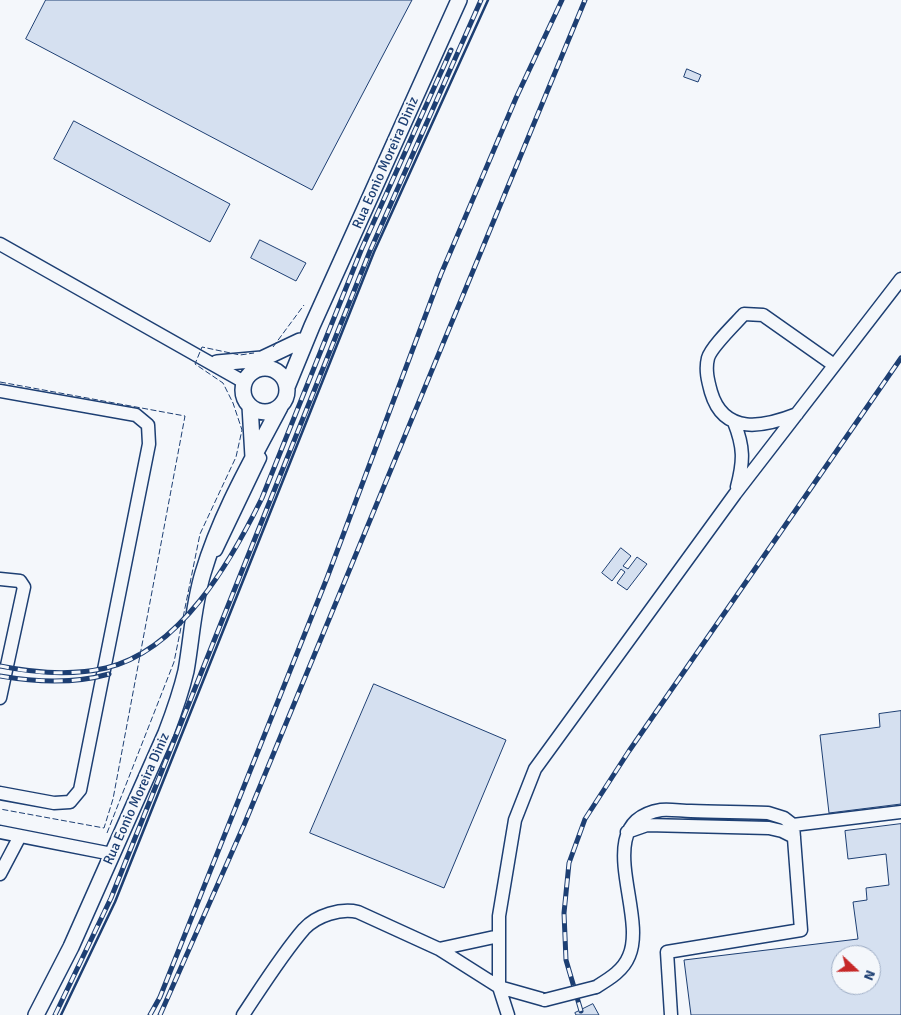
<!DOCTYPE html>
<html>
<head>
<meta charset="utf-8">
<style>
	body { margin:0 }
	#map { position:relative; width:901px; height:1015px; overflow:hidden; background:#f4f7fb; font-family:Signika,sans-serif }
	canvas { display:block }
	.north { position:absolute; left:831px; top:945px; width:50px; height:50px; box-sizing:border-box; background:#f4f7fb; border:1px solid #9eadc5; border-radius:50%; rotate:111deg; font-size:14px; font-weight:700; line-height:20px; text-align:center; color:#1d3f73 }
	.north::after { content:''; display:block; margin:auto; width:18px; height:22px; background:#c62828; clip-path:polygon(50% 0,100% 100%,50% 72%,0 100%) }
</style>
</head>
<body>
<div id="map">
<canvas width="901" height="1015"></canvas>
<div class="north">N</div>
</div>
<script>
const context = document.querySelector('canvas').getContext('2d');
context.lineJoin = 'round';
function paint(path, color) {
  context.fillStyle = color;
  context.fill(path, 'evenodd');
}
function trace(path, color, width, dash) {
  context.strokeStyle = color;
  context.lineWidth = width;
  context.lineCap = dash ? 'butt' : 'round';
  context.setLineDash(dash || []);
  context.stroke(path);
}
function label(font, color, halo, rows, align = 'center') {
  context.font = font + ' Signika,sans-serif';
  context.lineWidth = 4;
  context.setLineDash([]);
  context.textBaseline = 'middle';
  context.strokeStyle = halo;
  context.fillStyle = color;
  for (const [text, x, y, turn = 0] of rows) {
    context.save();
    context.translate(x, y);
    context.rotate((+turn || 0) * Math.PI / 180);
    context.textAlign = isNaN(turn) ? turn : align;
    if (halo) context.strokeText(text, 0, 0);
    context.fillText(text, 0, 0);
    context.restore();
  }
}
const building = new Path2D(`
	M46,0H412L312,190L26,39Z
	M687,69L701,75L698,82L684,77Z
	M74,121L230,204L210,242L54,159Z
	M260,240L306,263L296,281L251,258Z
	M621,548L631,556L623,566L628,569L637,557L647,564L627,590L617,583L625,572L621,569L612,581L602,573Z
	M374,684L506,740L444,888L310,833Z
	M901,711V804L829,813L820,735L880,727L879,714Z
	M901,824V1015H691L684,960L858,939L853,902L867,900L866,888L889,885L886,854L848,859L845,831ZM841,955H871V985H841Z
	M593,1004L599,1015H576L575,1013Z`);
paint(building, '#d5e0f0');
trace(building, '#1d3f73', 1);
const minor = new Path2D(`
	M0,244L244,382
	M0,391L136,415L148,425L149,444L80,790L70,802L54,803L0,793
	M797,414C764,427 724,436 711,392C708,381 705,370 708,358C711,347 736,323 744,314L763,315L834,365
	M734,422C744,447 744,461 737,487
	M216,550L260,458
	M0,579L20,581L24,587L0,698
	M0,832L112,854
	M627,832L647,825L769,828L782,831L794,837
	M0,874L20,836
	M439,949L499,936
	M596,987C609,979 623,971 629,956C648,913 589,822 661,810C670,809 682,811 691,811C717,812 742,812 768,813L784,818L793,825L901,812
	M243,1015C261,988 283,953 304,929C317,915 341,908 358,912L439,949L499,987L545,1000
	M508,1015L499,987V916L515,820L535,769L735,494L901,279
	M671,1015L667,952L801,930L793,825`);
const major = new Path2D(`
	M217,363L262,359L300,341
	M243 390a22 22 0 1 1 44 0a22 22 0 1 1-44 0Z
	M287,387L312,326L459,0
	M250,406L253,457
	M36,1015L71,947L166,733C174,712 181,692 186,671C192,637 193,606 203,573C220,515 252,460 280,407`);
trace(minor, '#1d3f73', 15);
trace(major, '#1d3f73', 18);
trace(minor, '#f4f7fb', 12);
trace(major, '#f4f7fb', 15);
const rail = new Path2D(`
	M0,666C35,673 71,676 106,668C181,650 231,561 262,498L362,248L451,50
	M0,676C35,682 74,684 109,674
	M581,1011L566,960L564,913L569,863L585,819L629,751L901,358
	M55,1015L111,898L370,251L481,0
	M150,1015L160,997L327,578L441,274L516,98L562,0
	M160,1015L244,825L585,0`);
trace(rail, '#1d3f73', 5);
trace(rail, '#f4f7fb', 3, [9]);
const minorBridge = new Path2D(`
	M545,1000L596,987`);
trace(minorBridge, '#1d3f73', 15, []);
trace(minorBridge, '#f4f7fb', 12);
trace(new Path2D(`
	M273,347L304,305
	M0,382L185,416L113,799L104,828L0,809
	M107,833L174,662L200,534L236,457L242,430L233,403L223,383L195,364L202,347L240,355L254,353`), '#1d3f73', 1, [6, 2.5]);
trace(new Path2D(`
	M61,1015L115,902L374,252L488,0`), '#1d3f73', 2.5);
label('14px', '#1d3f73', '#f4f7fb', [
	["Rua Eonio Moreira Diniz",386,163,-66],
	["Rua Eonio Moreira Diniz",137,799,-66]
]);
</script>
</body>
</html>
